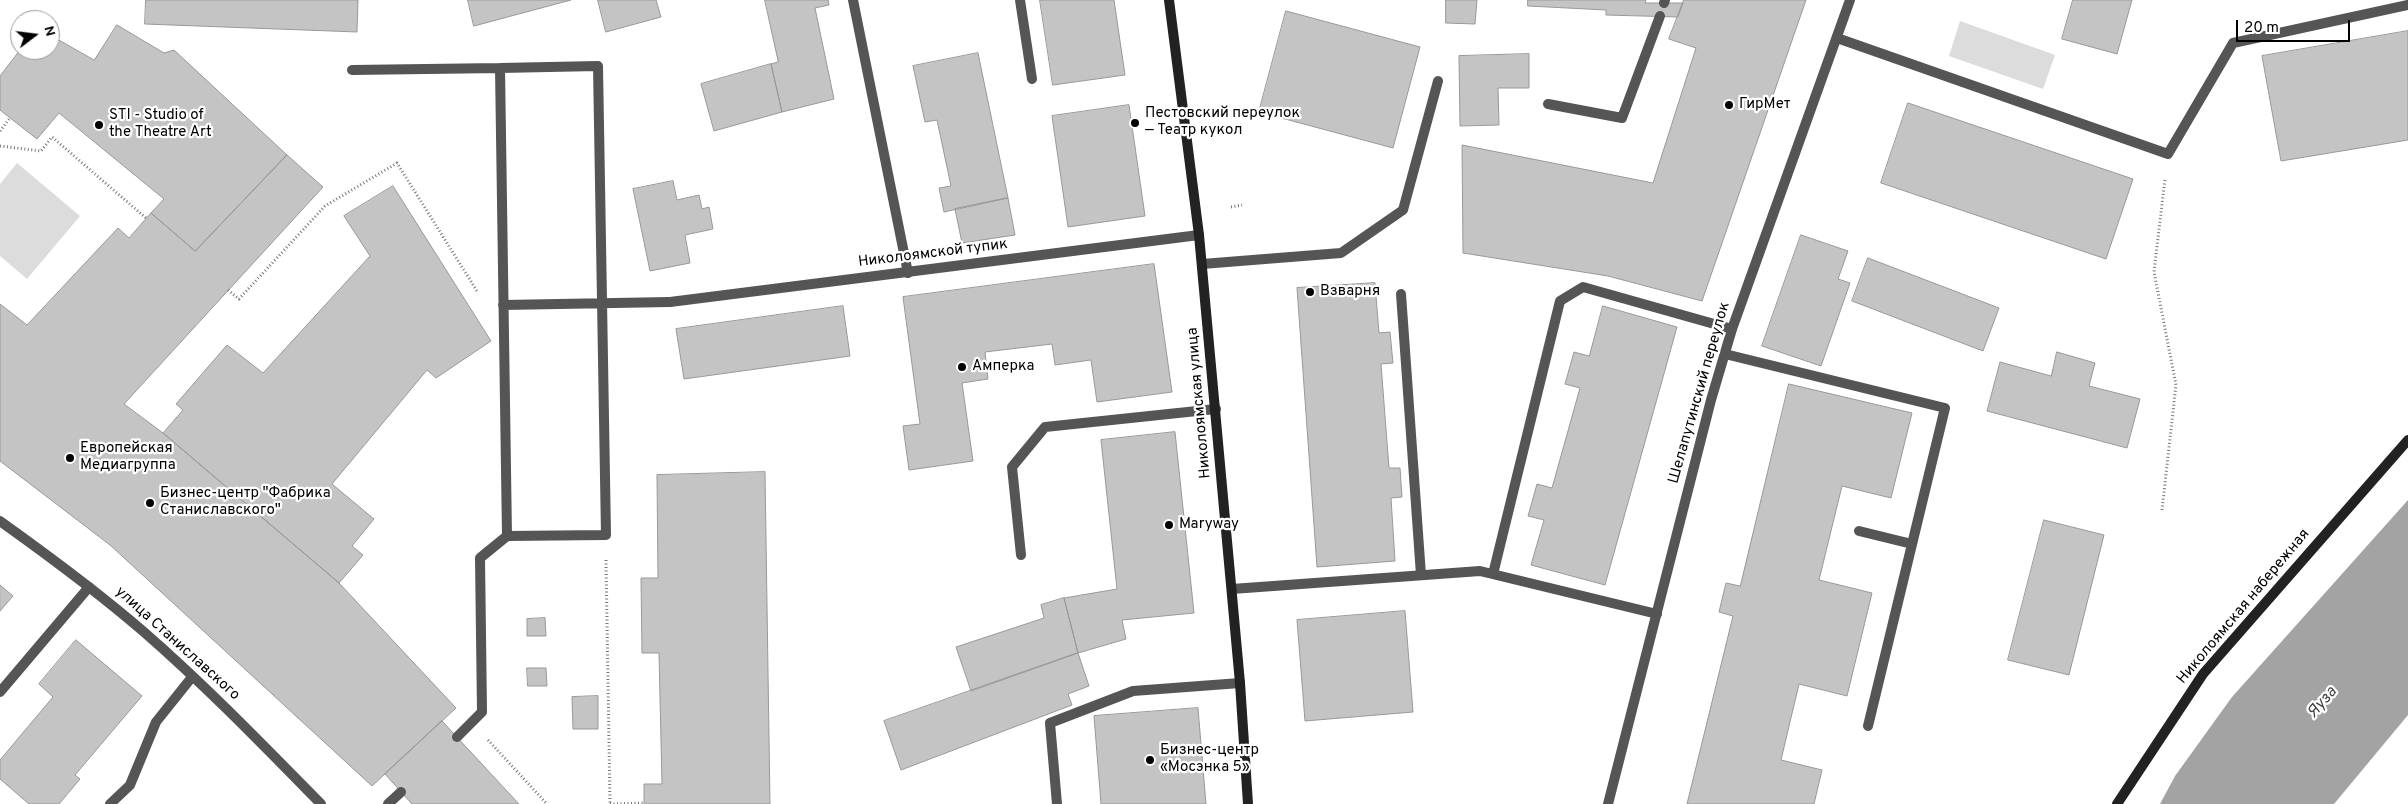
<!DOCTYPE html>
<html>
<head>
<meta charset="utf-8">
<style>
	body { margin:0 }
	#map { position:relative; width:2408px; height:804px; overflow:hidden; background:#fff; font-family:Overpass,sans-serif }
	canvas { display:block }
	.north { position:absolute; left:10px; top:10px; width:50px; height:50px; box-sizing:border-box; background:#fff; border:1px solid #999; border-radius:50%; rotate:75deg; font-size:14px; font-weight:700; line-height:20px; text-align:center; color:#000 }
	.north::after { content:''; display:block; margin:auto; width:18px; height:22px; background:#000; clip-path:polygon(50% 0,100% 100%,50% 72%,0 100%) }
	.scale { position:absolute; left:2236px; top:20px; width:114px; height:22px; box-sizing:border-box; border:2px solid #000; border-top:0; padding-left:6px; font-size:15px; line-height:18px; white-space:nowrap; color:#000; -webkit-text-stroke:4px #fff; paint-order:stroke }
</style>
</head>
<body>
<div id="map">
<canvas width="2408" height="804"></canvas>
<div class="north">N</div>
<div class="scale">20 m</div>
</div>
<script>
const context = document.querySelector('canvas').getContext('2d');
context.lineJoin = 'round';
function paint(path, color) {
  context.fillStyle = color;
  context.fill(path, 'evenodd');
}
function trace(path, color, width, dash) {
  context.strokeStyle = color;
  context.lineWidth = width;
  context.lineCap = dash ? 'butt' : 'round';
  context.setLineDash(dash || []);
  context.stroke(path);
}
function label(font, color, halo, rows, align = 'center') {
  context.font = font + ' Overpass,sans-serif';
  context.lineWidth = 4.5;
  context.setLineDash([]);
  context.textBaseline = 'middle';
  context.strokeStyle = halo;
  context.fillStyle = color;
  for (const [text, x, y, turn = 0] of rows) {
    context.save();
    context.translate(x, y);
    context.rotate((+turn || 0) * Math.PI / 180);
    context.textAlign = isNaN(turn) ? turn : align;
    if (halo) context.strokeText(text, 0, 0);
    context.fillText(text, 0, 0);
    context.restore();
  }
}
paint(new Path2D(`
	M1960,21L2055,55L2043,89L1949,56Z
	M17,163L80,216L27,279L0,256V184Z`), '#dcdcdc');
paint(new Path2D(`
	M2408,500V715L2334,804H2160L2175,776L2232,697Z`), '#a3a3a3');
const building = new Path2D(`
	M146,0H358L357,32L145,24Z
	M468,0H571L474,26Z
	M598,0H656L661,17L606,32Z
	M765,0H828L829,5L815,8L834,99L782,112L771,64L778,62Z
	M1040,0H1114L1125,75L1053,85Z
	M1446,0H1477L1475,24L1446,23Z
	M1528,0H1646L1645,3H1683L1678,17L1606,15V10L1528,6Z
	M1684,0H1806L1702,301L1608,276L1463,253L1462,145L1653,183L1696,48L1669,39Z
	M2073,0H2132L2117,54L2062,39Z
	M1286,11L1420,47L1393,148L1259,112Z
	M117,25L164,53L174,50L287,155L195,251L151,213L164,199L59,113L37,139L0,110V76L20,50H50V35L94,60Z
	M2408,31V140L2281,161L2262,56Z
	M978,53L1008,198L944,212L939,188L951,186L937,120L925,122L913,66Z
	M1529,54V88H1498L1499,125L1460,126L1459,56Z
	M771,64L782,112L714,131L701,84Z
	M1908,103L2133,179L2106,259L1881,183Z
	M1129,105L1145,216L1068,227L1052,116Z
	M287,155L323,187L124,404L163,433L339,583L456,708L372,786L110,545L0,461V304L27,325L118,228L129,238L151,213L195,251Z
	M673,181L677,200L699,195L702,209L709,207L713,229L685,235L690,263L650,271L633,189Z
	M393,186L491,341L436,378L427,370L332,484L374,519L352,546L363,555L339,583L163,433L183,410L176,404L227,345L263,373L370,256L344,216Z
	M1008,198L1015,235L962,243L955,209Z
	M1801,235L1848,251L1838,279L1850,283L1821,366L1762,346Z
	M1868,258L1999,308L1983,351L1852,301Z
	M1154,264L1172,392L1097,402L1091,360L1055,365L1052,344L985,352L988,379L962,383L973,461L909,470L903,426L920,424L903,297Z
	M1375,283L1379,333L1390,332L1393,363L1381,364L1389,468H1400L1402,497L1391,498L1395,561L1317,567L1297,288Z
	M843,306L850,356L684,379L676,329Z
	M1603,306L1677,327L1605,585L1531,565L1544,520L1528,516L1537,484L1552,488L1580,388L1565,384L1574,352L1589,356Z
	M2057,352L2095,363L2089,386L2140,399L2127,448L1987,411L2000,362L2051,376Z
	M1789,384L1912,413L1891,498L1842,486L1819,580L1872,593L1847,696L1799,684L1781,760L1822,770L1814,804H1687L1733,616L1719,612L1726,583L1740,586Z
	M1175,432L1194,613L1122,620L1126,639L1078,653L1064,598L1117,589L1101,440Z
	M765,472L770,804H644V784H662L659,653H642L641,578H658L657,475Z
	M2044,520L2104,535L2069,675L2008,660Z
	M0,585L13,596L0,611Z
	M1064,598L1078,653L971,691L956,647L1044,618L1041,605Z
	M1405,611L1413,712L1305,721L1297,620Z
	M545,618L546,636H527V619Z
	M76,640L142,696L75,775L80,779L59,804H29L0,779V760L53,697L39,684Z
	M1078,653L1089,686L1068,694L1072,705L901,770L884,721Z
	M527,668H546L547,686H528Z
	M598,696V729H573L572,697Z
	M1198,708L1206,804H1101L1094,716Z
	M442,721L519,804H412L385,774Z`);
paint(building, '#c4c4c4');
trace(building, '#999', 1);
trace(new Path2D(`
	M0,131L10,118
	M0,146L41,151L52,137L146,218
	M1231,207L1242,205
	M228,290L239,299L325,206L397,163L477,291
	M2162,510L2176,385L2154,272L2165,179
	M606,560L610,804
	M488,740L547,804
	M610,804L644,803`), '#777', 3, [1, 2.5]);
trace(new Path2D(`
	M853,0L908,273
	M1020,0L1032,79
	M1664,3L1665,0
	M1837,38L2168,154L2233,43L2408,5
	M352,70L500,68
	M1548,104L1622,118L1660,16
	M1202,264L1341,253L1403,210L1438,81
	M1401,294L1421,575
	M503,305L670,302
	M1725,354L1945,408L1868,726
	M1859,531L1912,544
	M1021,555L1012,467L1045,427L1216,409
	M1493,574L1560,301L1583,287L1732,329
	M1232,589L1480,571L1657,614
	M0,692L89,587
	M457,737L482,712L480,558L507,536L606,535L598,66L500,68L507,536
	M110,804L130,785L156,722L192,677
	M388,804L401,792
	M1057,804L1050,723L1133,691L1240,683`), '#555', 10);
trace(new Path2D(`
	M670,302L1199,235
	M0,521C49,556 98,592 144,632C206,686 264,746 321,804
	M1608,804L1711,400L1732,329L1850,0`), '#555', 10);
trace(new Path2D(`
	M1169,0L1199,235L1240,683L1248,804
	M2117,804L2203,674L2408,440`), '#222', 10);
for (const [x, y, r, color] of [
	[1729,105,5,"#000"],
	[1135,123,5,"#000"],
	[99,125,5,"#000"],
	[1310,292,5,"#000"],
	[962,367,5,"#000"],
	[70,458,5,"#000"],
	[150,503,5,"#000"],
	[1169,525,5,"#000"],
	[1150,760,5,"#000"]
]) {
  const dot = new Path2D();
  dot.arc(x, y, r, 0, 2 * Math.PI);
  context.fillStyle = color;
  context.fill(dot);
  trace(dot, '#fff', 2);
}
label('15px', '#000', '#fff', [
	["ГирМет",1739,105],
	["Пестовский переулок",1145,114],
	["— Театр кукол",1145,131],
	["STI - Studio of",109,116],
	["the Theatre Art",109,133],
	["Взварня",1320,292],
	["Амперка",972,367],
	["Европейская",80,449],
	["Медиагруппа",80,466],
	["Бизнес-центр \"Фабрика",160,494],
	["Станиславского\"",160,511],
	["Maryway",1179,525],
	["Бизнес-центр",1160,751],
	["«Мосэнка 5»",1160,768]
], 'left');
label('15px', '#000', '#fff', [
	["Николоямской тупик",933,254,-7],
	["Шелапутинский переулок",1700,393,-74],
	["Николоямская улица",1200,403,-95],
	["Николоямская набережная",2244,607,-50],
	["улица Станиславского",177,644,42]
]);
label('italic 16px', '#444', '#fff', [
	["Яуза",2323,703,-49]
]);
</script>
</body>
</html>
